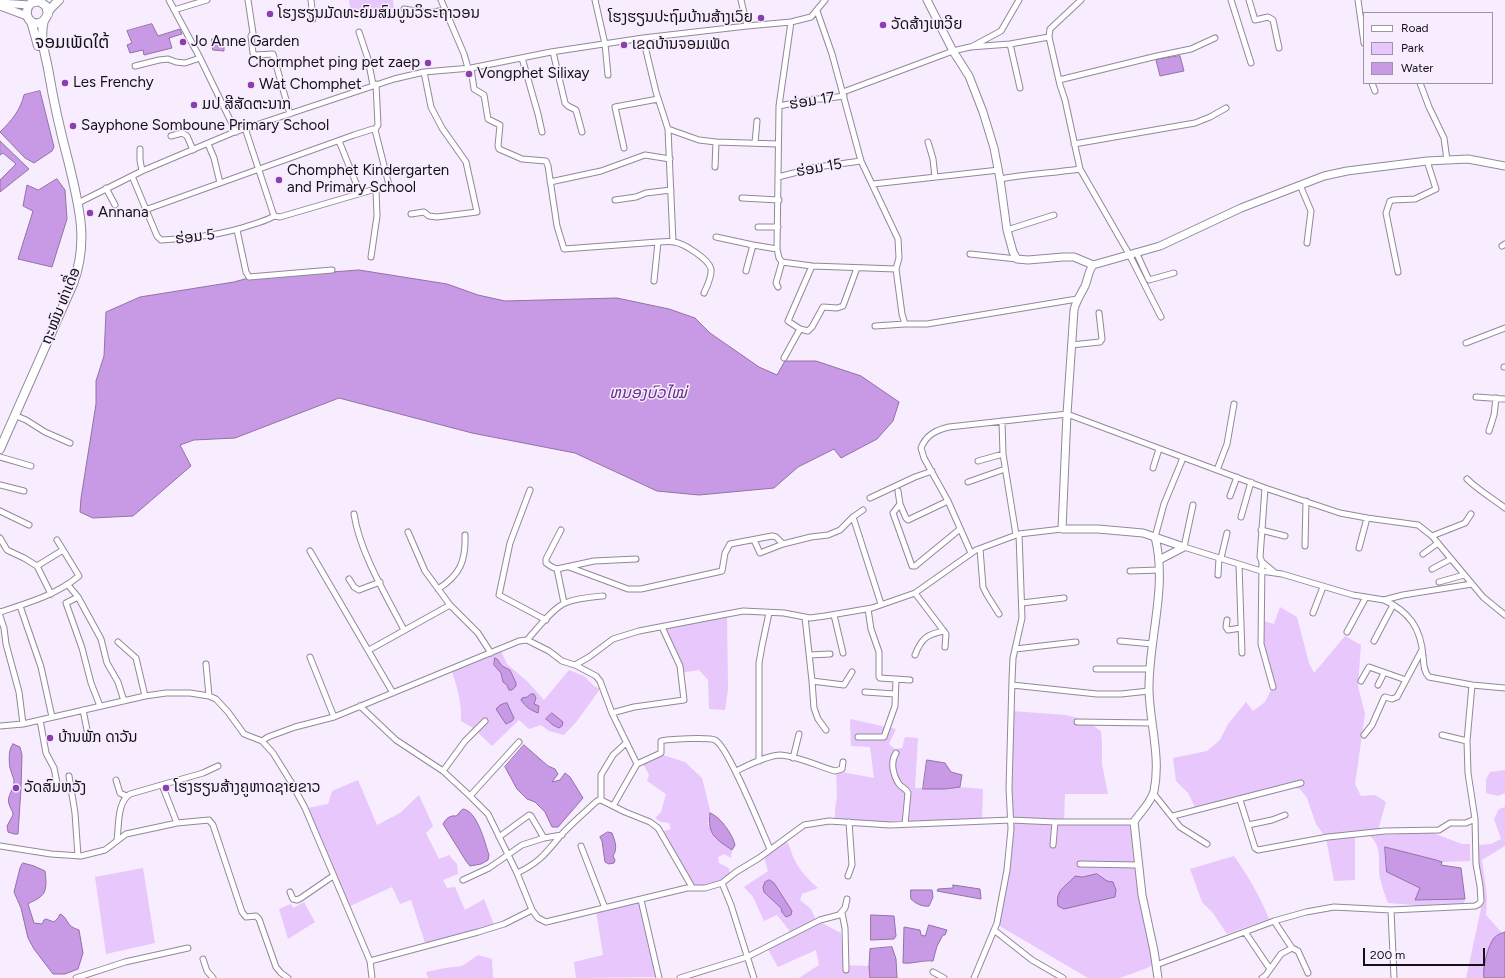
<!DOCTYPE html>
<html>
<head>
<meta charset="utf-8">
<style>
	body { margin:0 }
	#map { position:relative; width:1505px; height:978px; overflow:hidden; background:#f7edfe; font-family:Figtree,sans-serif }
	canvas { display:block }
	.legend { position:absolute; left:1363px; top:12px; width:130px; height:72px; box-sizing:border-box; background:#f7edfe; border:1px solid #9d95a2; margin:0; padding:5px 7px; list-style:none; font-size:12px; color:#151017 }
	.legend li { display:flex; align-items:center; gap:8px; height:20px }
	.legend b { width:20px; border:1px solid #9d95a2 }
	.scale { position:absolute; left:1363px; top:948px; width:122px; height:18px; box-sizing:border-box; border:2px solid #151017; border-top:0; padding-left:5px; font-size:12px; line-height:14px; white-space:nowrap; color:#151017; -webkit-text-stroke:3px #f7edfe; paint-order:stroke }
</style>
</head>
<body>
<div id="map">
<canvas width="1505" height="978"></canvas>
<ul class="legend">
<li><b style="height:5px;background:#fff"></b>Road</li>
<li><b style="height:11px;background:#e7c7fc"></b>Park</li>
<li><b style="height:11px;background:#c89ae5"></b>Water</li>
</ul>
<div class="scale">200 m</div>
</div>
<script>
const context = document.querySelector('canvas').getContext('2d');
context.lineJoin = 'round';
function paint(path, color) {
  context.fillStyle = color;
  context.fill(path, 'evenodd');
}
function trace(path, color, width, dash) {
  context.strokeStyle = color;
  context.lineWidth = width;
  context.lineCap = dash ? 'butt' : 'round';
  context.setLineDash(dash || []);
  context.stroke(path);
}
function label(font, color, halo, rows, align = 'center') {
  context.font = font + ' Figtree,"Noto Sans Lao",sans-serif';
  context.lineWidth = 3;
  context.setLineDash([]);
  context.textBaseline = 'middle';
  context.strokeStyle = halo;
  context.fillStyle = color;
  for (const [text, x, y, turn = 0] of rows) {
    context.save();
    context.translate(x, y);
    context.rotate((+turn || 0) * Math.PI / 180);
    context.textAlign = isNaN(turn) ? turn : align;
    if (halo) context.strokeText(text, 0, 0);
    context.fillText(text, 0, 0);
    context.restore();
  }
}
paint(new Path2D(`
	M349,0H393L394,8L351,14Z
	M1280,607L1297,617L1309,663L1314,673L1345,636L1361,645L1358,686L1365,714L1355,784L1361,796L1375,795L1386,802L1379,827L1385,835L1430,832L1462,844H1470V861L1442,862L1385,847L1387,872L1420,888L1415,900L1465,899L1463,906L1414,905L1388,903C1385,895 1382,887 1380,878C1377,861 1384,847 1368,834L1355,836V880L1334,881L1326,838L1316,824L1307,798L1300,789L1279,785L1271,789L1236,799L1195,807L1188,793L1176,781L1173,758L1207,751L1220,740L1228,724L1246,702L1253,711L1265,702L1272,688L1263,649L1260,620L1274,624Z
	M727,614L728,689L725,710L709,709L708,680L699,670L680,673L662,627Z
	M500,649L507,664L528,682L544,700L569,670L584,676L594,686L600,689L577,721L564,735L549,731L541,725L529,729L519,720L492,746L473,728L461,721C462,702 457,687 451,669ZM507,703L514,718L506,724L497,709Z
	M1012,711L1066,715L1085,720L1101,731L1102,743V764L1108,794H1065L1064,820L1135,821L1143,896L1156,963L1147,968L1120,978H1088L998,925L1008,870Z
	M850,719L896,729L889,744L895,749L902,748L905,737L918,738L915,788L945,789L960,787L983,789L982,820L889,823L835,822V808L837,797L836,771L874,778L870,747L851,746Z
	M663,755L685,762L702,778L710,810L708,824L715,838L732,850L731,858L724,854L718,857L719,863L729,868L730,876L722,883L692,887L661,832L671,829L669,823L661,822L655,818L661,812L666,794L647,781L649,775L642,762Z
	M1505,770V793L1498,796L1486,793V779L1490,772Z
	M358,780L377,825L400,813L419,795L433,826L426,833L439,859L449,855L457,864L458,874L443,880L447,888L455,887L465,910L484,899L495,927L426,946L411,900L400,904L392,887L348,907L307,808L328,804L332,791Z
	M1505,807V846L1482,860L1487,897L1486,915L1502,933C1499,935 1496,936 1494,938C1488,946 1482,969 1484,978H1466L1482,904L1477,860V845L1491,844L1501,839L1494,819L1499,809Z
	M784,839C791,846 790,850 794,859C799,870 809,880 818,888L802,894L800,900L811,909L816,920L841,933L843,965L869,966L870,978H799L819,965L816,950L778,967L766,946L792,934L777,915L764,921L753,897L744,887L768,871L763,854Z
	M1234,856C1248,876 1260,896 1269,919L1227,934L1213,913L1202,902L1190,869Z
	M143,868L155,943L106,954L95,877Z
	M641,900L659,977L576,978L574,962L603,955L596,911Z
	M304,902L315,922L288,939L279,909L291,904L293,908Z
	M478,955L492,959L493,978H428L426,972L445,968L462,966Z`), '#e7c7fc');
const water = new Path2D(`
	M152,24L158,36L180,29L182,34L169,38L172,48L144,55L143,50L130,53L127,45L132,43L127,31Z
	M212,39L224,40V51L213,50Z
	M1180,56L1184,71L1160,76L1156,60Z
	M40,91L54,147L52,151L34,163L25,158L0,132C12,120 20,111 24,95Z
	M0,141L29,169L0,192V180L16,164L3,153L0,155Z
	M57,179L65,190L67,219L52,267L18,259L33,211L23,206L27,185L38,190Z
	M359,270L447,284L478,295L505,301L617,298L669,309L695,318L710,333L759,367L777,375L785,361H816L861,376L899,402L893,421L877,439L841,458L834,449L798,467L774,488L699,495L657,491L575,453L472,433L339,398L235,438L194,440L180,445L191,466L133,516L93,518L80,512L81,498L96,404V381L104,356L106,312L140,297L234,282L245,279Z
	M495,658L497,659L502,666L510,670L516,683V686L512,690H509L507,685L503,682L501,673L494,665Z
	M531,694H534L536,698L534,704L539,706L538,713C530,710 526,707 521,700L522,698L527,697Z
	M507,703L514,718L512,721L506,724L496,709L500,705Z
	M552,713L563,722L562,726L559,728L553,725L546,719Z
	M13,744L20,747L22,755L21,788L18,834H14L8,832L7,826L13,815C13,811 10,808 9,804C6,796 15,789 14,780C13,776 11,772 10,768C9,762 8,749 13,744Z
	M524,745L548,766L555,769L558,774L552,782L560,780L565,773L570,777L583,798L558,827H552L545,812L535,802L527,799L517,789L505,767Z
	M927,760L945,763L951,772L962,775L960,787L945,789H923Z
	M463,809C477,810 485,843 489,855L488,860L481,864L470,866L466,861L443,824C446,819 449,815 456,816Z
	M710,813C720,816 733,835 735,845L732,850C716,839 707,835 710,813Z
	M608,832L612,833C615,841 618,849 613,856L615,860L614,863L609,864L605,862L602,841L600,837Z
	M1385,847L1436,860L1442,862L1441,865L1461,868L1465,899L1415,900L1420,888L1387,872Z
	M23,863L34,866L45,871C46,879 48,892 40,897C37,900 32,901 28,904L34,923L42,924L44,920L46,919L54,922L58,918L60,914C69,918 65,926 79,930L83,953L78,969L65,974H53L34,949L28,938L21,908L14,892L20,868Z
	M1097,874L1107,881L1113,882L1116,890L1115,897L1064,909L1058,906C1055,889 1066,887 1075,876L1082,877Z
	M770,880L774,883L792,911L791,915L786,917L782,912L781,908L764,892L763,887L765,882Z
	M953,885L980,889L981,899L937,891L938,889L953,888Z
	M911,890H932L933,897L929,906C923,907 916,904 911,899Z
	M871,915L894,916L896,936L894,939L871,940Z
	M929,925L947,930L945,935H943L937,946L933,961C921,960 914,964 903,963L904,927L920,930L921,935L925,936Z
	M1505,932V978H1484C1482,969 1488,945 1494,938C1497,935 1501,933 1505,932Z
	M892,947L896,959L897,978H870L869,966L870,949Z`);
paint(water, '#c89ae5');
trace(water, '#9271a7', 1);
const street = new Path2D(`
	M169,0L200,58L236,132
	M248,0L253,33L251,36L253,53L255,55L273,54L290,114
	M311,0L313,19
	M441,0L464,54L468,68
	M595,0L605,44L608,75
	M741,0L747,26
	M1231,0L1251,63
	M1249,0L1255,20L1268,17L1273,20L1279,48
	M1358,0L1364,43
	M404,9L427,13L445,10
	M174,10L207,0
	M817,11L832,54L861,161L898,239L899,258L896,269L902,314L905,324
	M791,22L779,106L777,249L779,258L782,262L812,266L896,269
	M359,32L368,59L373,85
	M1049,37L1060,85L1065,100L1080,169L1129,254L1161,317
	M643,38L656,92L668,129L673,242
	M1010,44L1020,88
	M971,47L1001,31L1019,0
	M553,52L565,103L568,106L576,110L582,132
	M522,58L538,114L542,132
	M135,66L159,60L168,59L176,62L185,63L200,58
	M471,68L474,89L484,95L488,119L500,125L498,146L499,149L522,159L546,161L548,166L557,226L564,249L658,242
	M1059,80L1157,56L1191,49L1215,38
	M1372,83L1375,91
	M1420,83L1429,107L1444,138L1447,160
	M843,92L953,51L970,47L1010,44L1049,37L1050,29L1081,0
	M779,106L814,99H822L844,96
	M245,128L274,216
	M668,129L699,140L716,142
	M375,130L378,125L376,84
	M171,136L182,133L187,136L193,150
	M339,141L360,193
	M928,142L933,159L935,177
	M755,143L757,121
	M208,144L214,158L220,183
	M1074,144L1195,123L1210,117L1226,108
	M624,148L615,107L658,99
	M140,149V160L142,171
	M715,167L716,142L778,144
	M132,176L157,236L161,240C193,238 223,235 254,224C260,222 268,220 274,216
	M778,177L817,167L861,161
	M1000,179C1027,174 1053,173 1080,169
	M550,182L601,171L645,155L670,159
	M873,184L999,170
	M1300,185L1311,211L1307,243
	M106,188L115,205
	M742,198L779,200
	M615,200L636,197L646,193L671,190
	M78,203L142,171L232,133L394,79L424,72L471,68L551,52L643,38L747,26L791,22L811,17L825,0
	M145,210L354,135L373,129L375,130L389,185L280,217L274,216
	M411,214L424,212L429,216L437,217L477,212L466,162L442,128L431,107L424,72
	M758,227H778
	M237,230L246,272L249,277L332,270
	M1007,230L1054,215
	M716,237L753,245L777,249
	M1502,246L1505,244
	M1136,252L1149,280L1174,273
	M970,254L1017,259
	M371,257L377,216L376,189
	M812,266L788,321L800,329L808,331L812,327L823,307L837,308L843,306L857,268
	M746,271L753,245
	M1398,272L1386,213L1390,201L1393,200L1415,199L1436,189L1427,161
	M654,281L658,242C663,242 669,241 674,242C683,243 709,259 711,269C712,277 707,286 704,293
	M778,287L776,283L782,262
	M875,326L905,324H927L1077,299
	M1466,343L1505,328
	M1071,345L1100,342L1102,339L1099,313
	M784,358L800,329
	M1504,367H1505
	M1476,397L1505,399
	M14,415L26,420L45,432L70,443
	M1002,421L1003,454L1016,535
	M1489,431L1494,415L1496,398
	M0,457L31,466
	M978,461L1003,454
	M1153,468L1159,449
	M1217,470L1227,444L1234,404
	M1467,479C1478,490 1492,498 1505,508
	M968,482L1005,469
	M0,485L24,491
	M1265,488L1260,557L1262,562L1274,572
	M530,490L510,543L499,595L546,620
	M898,491L900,504L893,513L912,566H915L960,529
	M1230,496L1237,477
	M870,498L915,477L932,471
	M900,504L906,518L908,520L948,501
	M1193,505L1184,547L1261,571L1282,574L1353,595L1384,600L1403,595L1472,584
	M863,510L853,517L881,604
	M0,511L29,525
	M354,514C360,553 386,595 404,630
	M1241,517L1251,482
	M561,530L546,559V563L552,567L557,569L594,561L636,559
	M1261,530L1285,536
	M408,532L425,571L450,605L478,633L491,653
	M1432,536L1465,523L1471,514
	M1155,537L1164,504L1183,458
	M0,538L7,550L24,558L37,566L63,550
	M754,540L760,553L783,544
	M1305,546L1306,501
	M1359,548L1367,518
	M980,549L983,587L987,595L999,614
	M310,551L393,693
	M971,553L948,501L924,458L921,448C926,435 936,430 949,427L1067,414L1265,488L1340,513L1367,518L1418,525L1432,536L1483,597L1505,615
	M1423,554L1438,543
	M1221,558L1227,533
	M1262,562L1261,644L1273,687
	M1239,565L1242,653
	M37,566L51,594
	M569,567L628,589H641L722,571L725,553L730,544L772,536L776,537L783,544L811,537L828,535L840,530L853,517
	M557,569L564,603
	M1432,569L1451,559
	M1130,571L1159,570
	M1218,575L1219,558
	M349,579L354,587L359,590L380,582
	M1439,582L1464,575
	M68,585L78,597L101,639L107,663L118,682L124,701
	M438,589C460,575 466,561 465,535
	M915,593L946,634L945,647
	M78,597L66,603L82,648L91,683L100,706
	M1384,600C1410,612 1421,629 1423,656C1424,663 1423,671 1429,677L1472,685L1505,688
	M1022,603L1064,598
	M20,606L41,667L52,717
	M868,609L871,629L879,652V677L880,678L910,680
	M0,612C28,603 56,595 79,576L57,540
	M1313,613L1323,587
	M834,615L843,653
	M0,616L4,628L6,644L19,692L23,724
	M805,617L812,681L814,708L818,719L826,730
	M1227,620L1226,627L1228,630L1241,628
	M1347,632L1366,597
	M527,640C536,630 553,608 565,603C577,598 591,597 603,596
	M1120,641L1153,644
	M1374,641L1393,605
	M118,642L136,658L145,696
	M1015,649L1076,642
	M369,650L450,605
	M810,655L830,654
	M915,655C921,639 927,634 944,631
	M310,657L334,717
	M206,664L209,696
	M575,665L596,676L600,681L612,713L637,764
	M1096,669H1150
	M812,681L844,685L852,672
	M1361,681L1369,667L1406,680
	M1012,685L1097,694H1121L1149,691
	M1378,685L1384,673
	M865,692L895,694
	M360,706L396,740L443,771L470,796L488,814L517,873L532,910L538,918L546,922L687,888H705L722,883L736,872L759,858L804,825L829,821L890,825L1011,820L1055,822H1134
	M83,710L88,735
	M612,713L634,707L684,700L680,666L662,627
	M40,720L46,753L54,768L57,783
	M1077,722L1152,723
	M0,726L23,724L145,696L166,693H190L209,696L216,699L228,712L244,734L262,741L273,753L291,782L305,808L370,961L372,978
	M1364,735L1372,725L1384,698L1385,697L1392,699L1397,697L1422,650
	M1442,735L1467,741
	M858,737H884L895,706L896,679
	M262,741L268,737L295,727L334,717L519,641L527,640L549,651L562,661L575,665L589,657L613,639L639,631L727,614L743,611L784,613L810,618L825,616L872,608L915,593L976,550L1019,534
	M896,753C890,762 893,775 899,784C902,788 906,788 908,793L905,824
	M793,758L799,734
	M759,761V663L762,646L769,613
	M443,771L465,741L485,721
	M736,771C749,765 765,756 780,755C794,755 821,767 835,771L842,769L843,762
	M69,776L75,813L78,856
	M116,780L120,793L126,796
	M162,785L177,823
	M1153,793L1180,827L1207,844
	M470,796L519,742
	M601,800V775L613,755L626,743
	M1240,800L1255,848L1258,850L1328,837L1385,831L1439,830L1450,823H1466L1475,819
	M613,806L637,764L661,753V741C667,739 710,737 715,740C728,746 762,831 770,849
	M1173,816L1301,783
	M1248,825L1272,820L1285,815
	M499,837L529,815L531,816L544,838
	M117,840C119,826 117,802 130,794L203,773L218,766
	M1053,845L1055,822
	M0,846L51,854L81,856L105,850L126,834L177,823L209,820L213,825L242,912L246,917L256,916L259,919L276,967L281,973L288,978
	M581,846L605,908
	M1080,864L1138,865
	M517,873C539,863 546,853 561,835C572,823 585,812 597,801L601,800L625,812L650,822L658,828L692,887
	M848,876L852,865L849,822
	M463,880L489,868L522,845L544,838L562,835
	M722,883L731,905L754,978
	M290,892L293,899L297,900L301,898L333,876
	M641,900L659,978
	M1391,910L1394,978
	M842,913L845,928L846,970
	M1274,921L1292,948L1298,951L1308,973
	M994,930L1032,960L1063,978
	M1245,932L1270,969
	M203,959L207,971L213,978
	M370,961L478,932L504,924L532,910
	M1156,965L1274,921L1306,912L1334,907L1391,910L1475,906L1479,904L1481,901L1480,886L1476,864L1475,819L1468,773L1467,741L1472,685
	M933,972L944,978
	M76,978L125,962L188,948
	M680,978L747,957L820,920L839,915L845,908L847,899
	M974,978L997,923L1007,870L1011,829L1009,788L1012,680L1013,658L1022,618L1019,534L1062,529
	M1262,978L1266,975L1281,954L1292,948`);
const secondary = new Path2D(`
	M927,0L953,51L969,76L983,112L994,148L1000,179L1007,230L1013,252L1017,259L1028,260L1063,257H1074L1093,265L1160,246L1241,208L1324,176L1347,171L1427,161L1468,159L1505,166
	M0,3L29,5
	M0,6L27,16
	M1093,265C1088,272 1088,279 1085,286C1081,294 1076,301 1074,310L1067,414L1062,529H1098L1143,533L1184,547
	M1155,537C1168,588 1148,640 1149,691C1150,724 1161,758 1154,791C1151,803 1140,812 1134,822L1142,895L1154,951L1158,978
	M1159,560L1184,547`);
const primary = new Path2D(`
	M48,14L46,6L39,1L31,3C22,12 29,28 42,22C47,19 47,14 50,9C53,6 56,3 59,0
	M31,21L38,46
	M0,449L73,284C89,241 79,206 69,164C61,134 54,104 49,74C46,55 39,40 44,20`);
trace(street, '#93889b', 7);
trace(secondary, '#93889b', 9);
trace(primary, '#93889b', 10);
trace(street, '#fff', 5);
trace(secondary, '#fff', 7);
trace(primary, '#fff', 8);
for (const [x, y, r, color] of [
	[270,14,4,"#893fb0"],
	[761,18,4,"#893fb0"],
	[883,25,4,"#893fb0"],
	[183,42,4,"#893fb0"],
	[624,45,4,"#893fb0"],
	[428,63,4,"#893fb0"],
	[469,74,4,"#893fb0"],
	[65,83,4,"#893fb0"],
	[251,85,4,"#893fb0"],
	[194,105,4,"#893fb0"],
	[73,126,4,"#893fb0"],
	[279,180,4,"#893fb0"],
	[90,213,4,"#893fb0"],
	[50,738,4,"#893fb0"],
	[16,788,4,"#893fb0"],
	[166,788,4,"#893fb0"]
]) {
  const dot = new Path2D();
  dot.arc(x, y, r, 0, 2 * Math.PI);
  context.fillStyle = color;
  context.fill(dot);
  trace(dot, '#f7edfe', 1.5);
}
label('15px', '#151017', '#f7edfe', [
	["ໂຮງຮຽນມັດທະຍົມສົມບູນວິຣະຖາວອນ",278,14],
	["ໂຮງຮຽນປະຖົມບ້ານສ້າງເວົຍ",753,18,"right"],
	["ວັດສ້າງເຫວີຍ",891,25],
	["Jo Anne Garden",191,42],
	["ເຂດບ້ານຈອມເພັດ",632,45],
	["Chormphet ping pet zaep",420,63,"right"],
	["Vongphet Silixay",477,74],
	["Les Frenchy",73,83],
	["Wat Chomphet",259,85],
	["ມປ ສີສັດຕະນາກ",202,105],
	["Sayphone Somboune Primary School",81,126],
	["Chomphet Kindergarten",287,171],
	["and Primary School",287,188],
	["Annana",98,213],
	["ບ້ານພັກ ດາວັນ",58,738],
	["ວັດສົມຫວັງ",24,788],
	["ໂຮງຮຽນສ້າງຄູຫາດຊາຍຂາວ",174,788]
], 'left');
label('15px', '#151017', '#f7edfe', [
	["ຮ່ອມ 17",812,101,-9],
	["ຮ່ອມ 15",819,168,-10],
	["ຮ່ອມ 5",195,237,-7],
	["ຖະໝົນ ທ່າເດື່ອ",61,306,-68]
]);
label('italic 16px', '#683086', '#f7edfe', [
	["ຫນອງບົວໄໝ່",648,393]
]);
label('17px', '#151017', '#f7edfe', [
	["ຈອມເພັດໃຕ້",72,43]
]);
</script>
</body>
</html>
